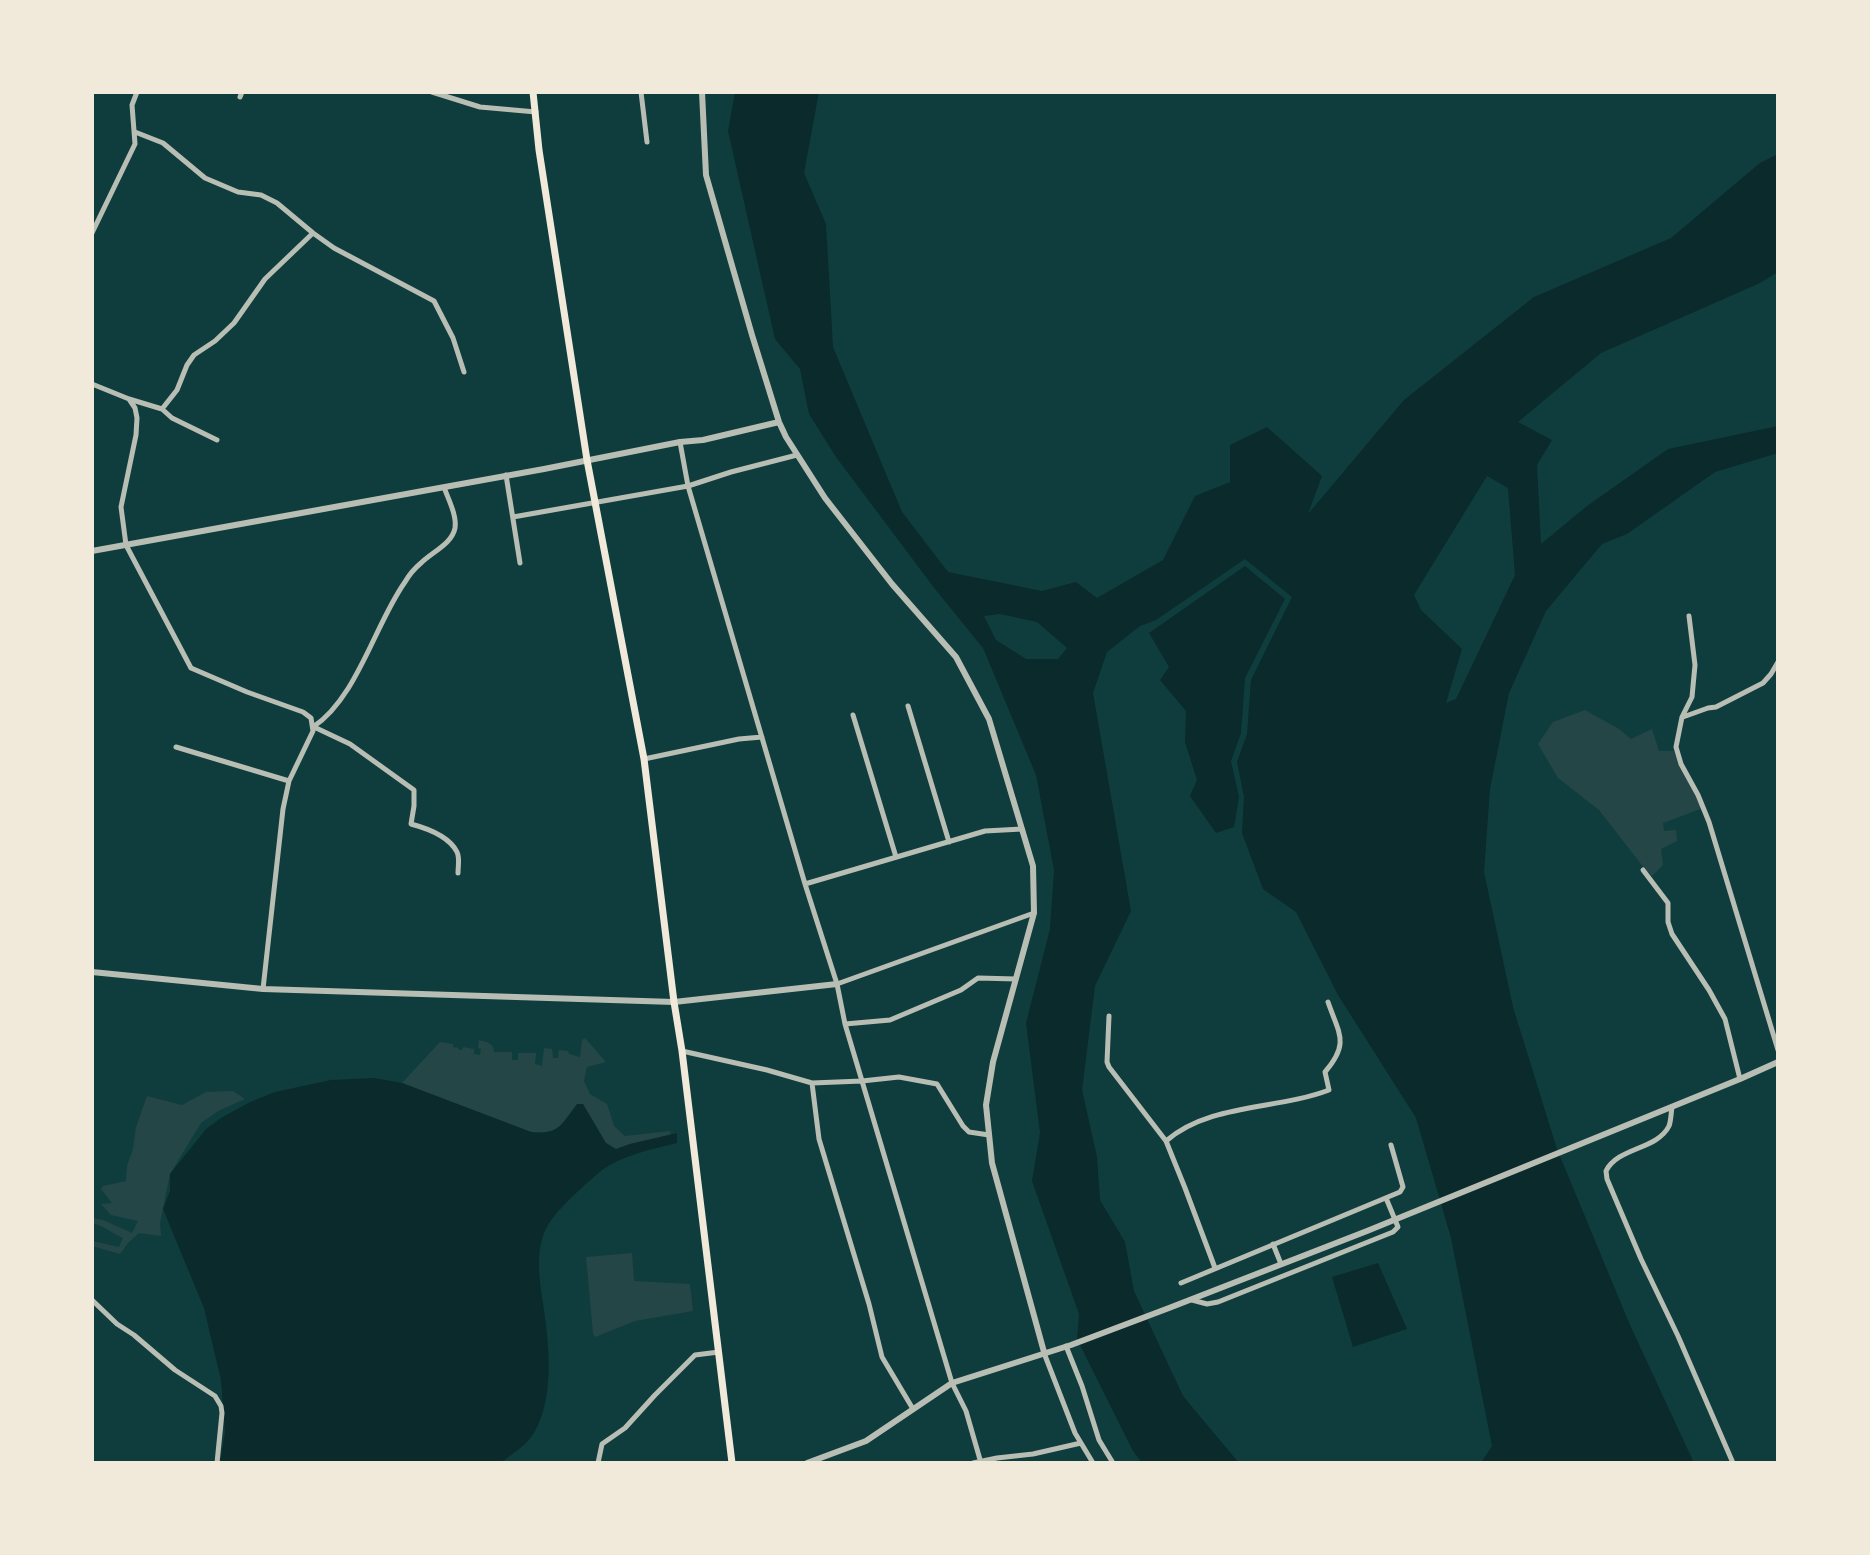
<!DOCTYPE html>
<html>
<head>
<meta charset="utf-8">
<style>
	body { margin:0 }
	#map { position:relative; width:1870px; height:1555px; overflow:hidden; background:#0f3d3e; font-family:Rubik,sans-serif }
	canvas { display:block }
	.frame { position:absolute; inset:0; border:94px solid #f1e9da; pointer-events:none }
</style>
</head>
<body>
<div id="map">
<canvas width="1870" height="1555"></canvas>
<div class="frame"></div>
</div>
<script>
const context = document.querySelector('canvas').getContext('2d');
context.lineJoin = 'round';
function paint(path, color) {
  context.fillStyle = color;
  context.fill(path, 'evenodd');
}
function trace(path, color, width, dash) {
  context.strokeStyle = color;
  context.lineWidth = width;
  context.lineCap = dash ? 'butt' : 'round';
  context.setLineDash(dash || []);
  context.stroke(path);
}
paint(new Path2D(`
	M1585,710L1619,729L1631,739L1652,729L1659,751H1674L1703,808L1663,823L1664,831L1676,830L1677,841L1661,849L1663,865L1652,876L1641,864L1599,810L1558,778L1538,744L1553,722Z
	M585,1038L606,1062L587,1067L584,1081L590,1094L607,1104L614,1126L625,1136L670,1131L671,1136L630,1144L616,1150L606,1143L577,1104C560,1125 560,1135 531,1132L402,1083L440,1042L453,1044V1047L458,1048L459,1050H462L463,1047L474,1049V1054L480,1055L481,1049L478,1048L479,1040C487,1042 494,1043 494,1052H512V1060H518V1053H536L535,1064L542,1066L544,1048L552,1049L553,1058H558L559,1050L568,1051L569,1054L580,1057L582,1040Z
	M233,1091L245,1099L218,1111L201,1123L170,1174L160,1223L161,1236L139,1233L128,1243L120,1254L92,1246V1241L119,1247L123,1238C111,1233 105,1226 92,1223V1218L103,1220L132,1233L138,1221L111,1215L101,1204L112,1203L101,1189L103,1186L126,1181L127,1166L133,1149L136,1127L147,1096L182,1105L206,1092Z
	M632,1253L634,1281L690,1284L693,1311L635,1321L595,1337L593,1333L586,1257Z`), '#244646');
paint(new Path2D(`
	M735,92H819L804,173L826,224L833,347L902,512L948,572L1042,591L1076,582L1097,598L1163,560L1195,496L1230,482V445L1267,427L1322,476L1308,514L1404,400L1534,297L1671,238L1760,163L1778,154V272L1760,283L1601,353L1518,422L1552,440L1537,465L1541,544L1587,506L1668,449L1778,426V453L1715,472L1627,534L1602,544L1546,611L1509,693L1490,789L1484,872L1513,1007L1557,1149L1630,1325L1694,1463H1481L1492,1446L1451,1238L1416,1118L1338,995L1296,912L1263,889L1242,833L1244,797L1237,762L1247,734L1251,680L1292,597L1245,559L1156,620L1140,626L1107,652L1093,693L1131,911L1095,986L1082,1090L1097,1157L1100,1200L1125,1242L1134,1291L1183,1396L1239,1463H1142L1133,1451L1077,1339L1079,1314L1032,1181L1040,1133L1026,1023L1050,929L1054,870L1036,775L983,648L935,589L836,457L809,414L800,369L775,339L728,131ZM1487,476L1508,488L1515,575L1456,699L1446,703L1462,649L1421,610L1414,595ZM1000,614L1037,622L1067,648L1058,659H1026L996,640L984,616Z
	M1245,566L1285,599L1245,678L1241,733L1231,761L1239,797L1234,827L1216,833L1190,796L1197,780L1185,742L1186,711L1160,680L1169,667L1149,633Z
	M374,1078L402,1083L531,1132C558,1135 562,1125 577,1104H583L606,1143L616,1149L630,1144L677,1133V1143C652,1149 623,1155 602,1170C591,1179 580,1189 570,1199C561,1208 549,1220 544,1233C533,1263 543,1295 546,1325C550,1359 552,1402 534,1433C526,1446 513,1453 502,1462L220,1463L225,1432L221,1380L204,1308L163,1209L170,1191V1174L206,1129L221,1118L250,1102L275,1092L331,1080Z
	M1378,1263L1407,1329L1353,1347L1332,1277Z`), '#0a2a2b');
trace(new Path2D(`
	M432,92L480,107L536,112
	M641,92L647,142
	M240,97L242,92
	M135,132L163,143L205,178L238,192L261,195L277,203L313,233L334,248L434,301L453,338L464,372
	M92,233L135,144L132,105L137,92
	M92,384L129,399L135,408L137,418L136,435L121,507L126,545L191,668L247,692L303,712L311,718L313,731L289,781L283,809L263,989
	M129,399L162,409L172,418L217,440
	M162,409L177,390L187,365L194,355L215,341L234,323L265,279L313,233
	M680,442L688,486L805,884L837,984L845,1024L862,1081L952,1383L966,1411L981,1463
	M506,475L520,563
	M513,517L688,486L731,472L797,455
	M1689,616L1695,665L1692,697L1682,717L1676,747L1681,764L1698,795L1709,822L1778,1050
	M908,706L949,842
	M853,715L896,857
	M1683,717L1708,708L1716,707L1763,683L1771,674L1778,662
	M313,727C357,698 375,624 405,582C409,575 415,568 421,563C432,552 452,544 455,528C457,515 448,499 444,487
	M314,727L350,744L414,790V806L411,824C426,828 449,836 457,852C460,858 458,866 458,873
	M176,747L289,781
	M644,759L739,739L762,737
	M1643,870L1668,903V922L1672,934L1709,990L1725,1019L1740,1079
	M805,884L985,831L1022,829
	M837,984L1034,913
	M1109,1016L1107,1062L1109,1067L1166,1141L1185,1188L1215,1268
	M845,1024L890,1020L961,990L978,978L1016,979
	M682,1051L767,1070L812,1083L862,1081L899,1077L937,1084L963,1126L969,1132L989,1135
	M812,1083L819,1139L869,1304L882,1357L913,1409
	M1672,1107C1671,1113 1671,1121 1669,1126C1657,1150 1618,1147 1606,1171L1607,1179L1641,1259L1678,1336L1733,1463
	M1166,1141C1210,1103 1277,1110 1329,1090L1325,1072C1350,1043 1339,1034 1328,1002
	M1273,1244L1281,1264
	M1181,1283L1400,1192L1403,1187L1391,1145
	M92,1300L117,1324L134,1335L175,1370L215,1396L221,1406L222,1413L217,1463
	M1192,1300L1207,1304L1218,1302L1393,1232L1398,1227L1386,1198
	M1066,1346L1082,1386L1099,1440L1113,1463
	M1044,1353L1075,1433L1093,1463
	M598,1463L602,1444L625,1428L655,1395L695,1355L719,1352
	M973,1463L997,1458L1033,1454L1081,1443`), '#b8beb3', 5);
trace(new Path2D(`
	M702,92L706,175L752,335L779,422L786,437L825,498L892,584L956,657L989,719L1033,866L1034,913L993,1062L986,1105L992,1163L1044,1352
	M92,551L544,469L680,442L703,440L779,422
	M92,972L263,989L674,1002L837,984
	M807,1463L866,1441L952,1383L1071,1345L1169,1308L1367,1231L1740,1079L1778,1062`), '#b8beb3', 6);
trace(new Path2D(`
	M533,92L539,150L587,460L644,759L674,1002L682,1051L732,1463`), '#f1e9da', 7);
</script>
</body>
</html>
